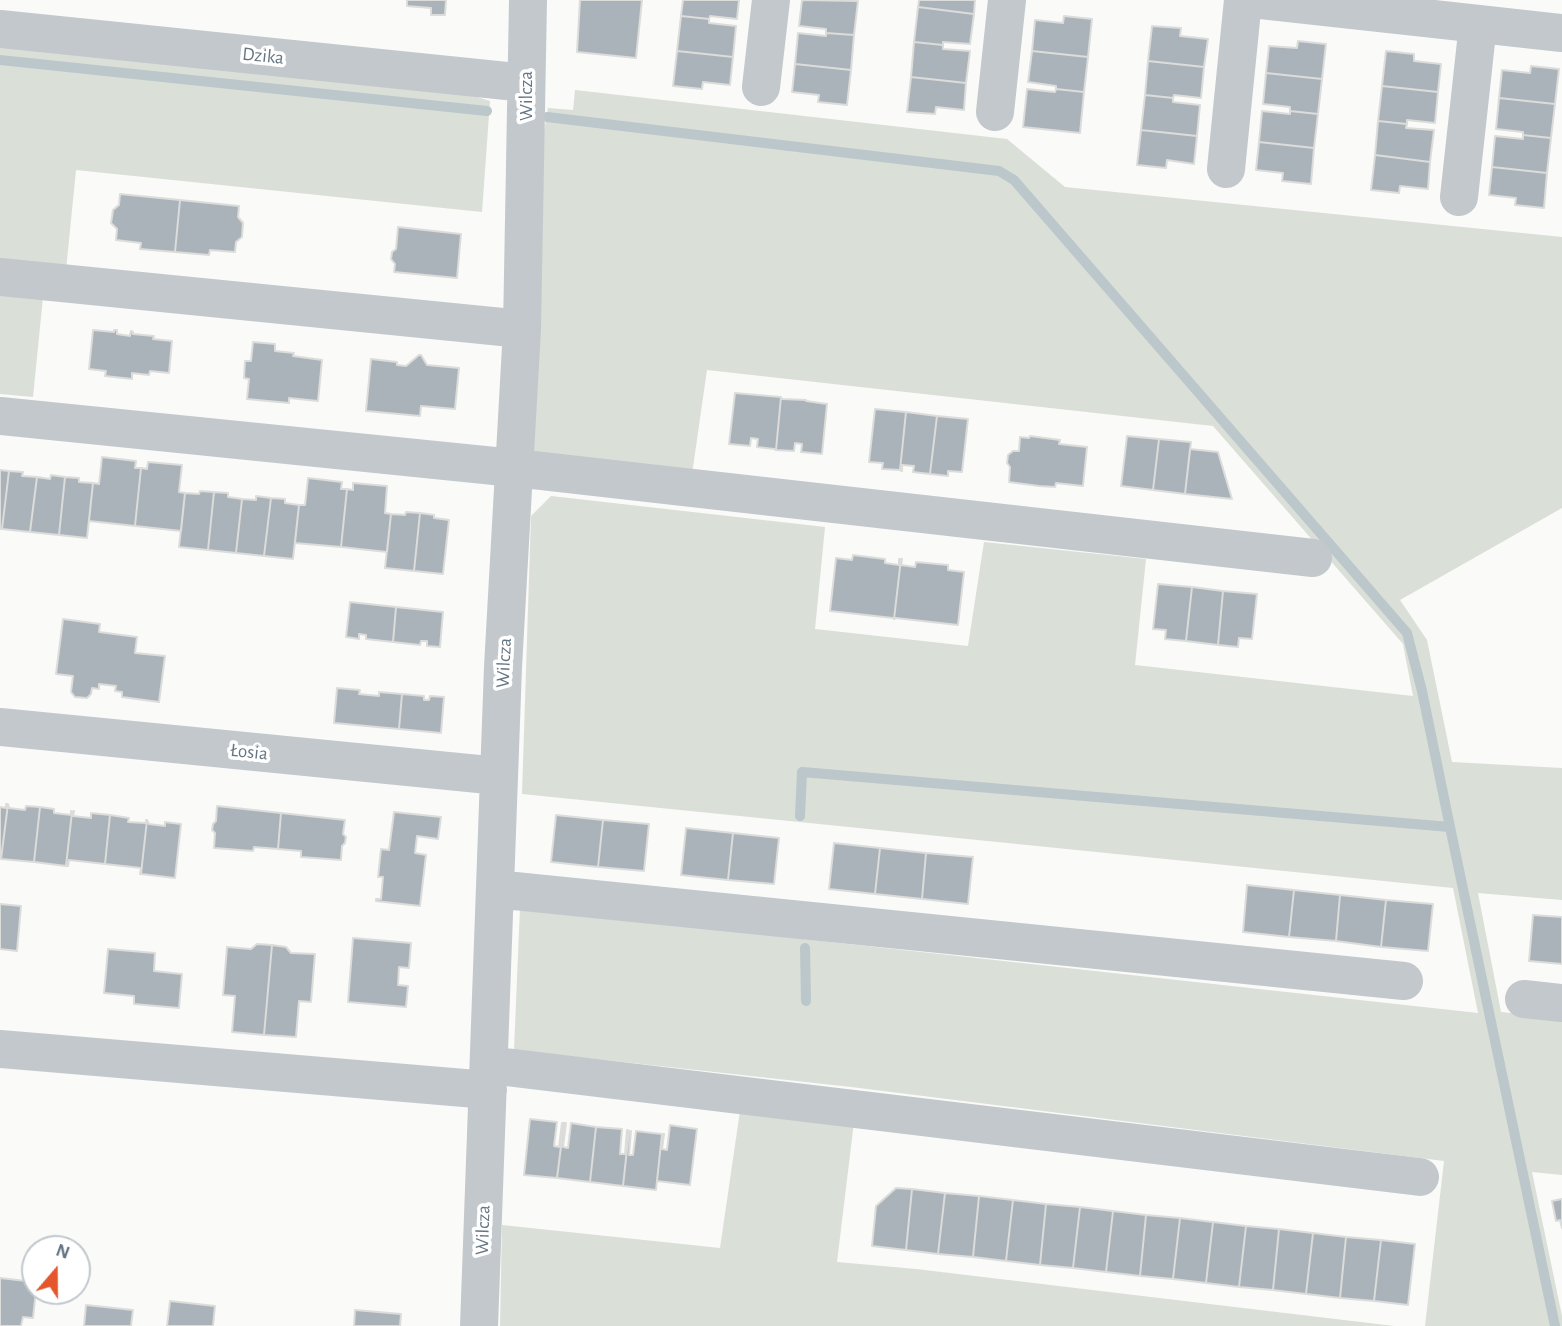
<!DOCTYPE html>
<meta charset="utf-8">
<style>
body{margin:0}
#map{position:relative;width:1562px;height:1326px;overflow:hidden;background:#fafaf8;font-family:"Alegreya Sans",sans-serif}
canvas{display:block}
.north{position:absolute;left:21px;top:1235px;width:70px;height:70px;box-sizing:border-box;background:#fff;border:2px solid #c1c8cd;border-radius:50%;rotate:20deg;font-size:19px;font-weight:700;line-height:28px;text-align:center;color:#657683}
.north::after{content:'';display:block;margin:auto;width:24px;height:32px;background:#e4572e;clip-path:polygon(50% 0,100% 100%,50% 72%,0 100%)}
</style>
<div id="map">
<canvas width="1562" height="1326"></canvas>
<div class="north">N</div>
</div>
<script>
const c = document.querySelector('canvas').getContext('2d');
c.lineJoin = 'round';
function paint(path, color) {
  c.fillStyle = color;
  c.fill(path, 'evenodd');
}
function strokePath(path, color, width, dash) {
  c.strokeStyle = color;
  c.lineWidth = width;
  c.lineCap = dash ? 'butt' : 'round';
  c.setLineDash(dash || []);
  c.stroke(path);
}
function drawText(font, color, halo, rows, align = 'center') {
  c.font = font + ' "Alegreya Sans",sans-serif';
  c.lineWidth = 7;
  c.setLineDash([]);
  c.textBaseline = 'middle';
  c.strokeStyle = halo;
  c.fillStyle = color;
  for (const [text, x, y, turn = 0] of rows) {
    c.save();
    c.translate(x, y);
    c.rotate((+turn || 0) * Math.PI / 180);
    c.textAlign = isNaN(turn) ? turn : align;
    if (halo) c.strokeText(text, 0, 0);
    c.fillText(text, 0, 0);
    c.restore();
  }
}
paint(new Path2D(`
 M0,42L452,89L490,101L482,212L76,170L66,270L0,263Z
 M575,90L1007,139L1065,187L1562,237V508L1400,600L1427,640L1452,762L1562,768V900L1478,893L1501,1012L1562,1018V1175L1532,1172L1562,1316V1326H1425L1444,1161L851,1087L514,1050L520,908L1478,1013L1453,888L522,794L531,516L551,496L825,527L815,629L968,646L984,542L1146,559L1135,665L1413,696L1403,644L1213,426L707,370L692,474L530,462L544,132L548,108L573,110Z
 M0,292L43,297L33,397L0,394Z
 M740,1111L854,1122L837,1262L916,1269L1394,1326H500L502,1225L720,1248Z`), '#dadfd7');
strokePath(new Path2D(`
 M0,60L487,111
 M547,117L999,171L1014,180L1407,633L1422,691L1450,827L802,772L800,816
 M1450,827L1555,1326
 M805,948L806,1001`), '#bbc7cb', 10);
const building = new Path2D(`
 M407,0H446L445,15H431V8L407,6Z
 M580,0H642L636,58L577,52Z
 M683,0H739L737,19L710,16L709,19L681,16Z
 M802,0L858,1L854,35L826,33V29L799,26Z
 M919,0H975L974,14L918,7Z
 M918,7L974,14L970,44L943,42V45L914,42Z
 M681,16L709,19V23L736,26L733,57L677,51Z
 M1064,16L1092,19L1088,57L1032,51L1035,20L1063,23Z
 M1152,26L1181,28L1180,36L1208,39L1204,67L1148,61Z
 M798,33L826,36V33L854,35L851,70L795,64Z
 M1298,41L1326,44L1322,79L1266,73L1269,46L1297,48Z
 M914,42L943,45V49L970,51L966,83L911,77Z
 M677,51L733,57L730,85L703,82L702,89L673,86Z
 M1032,51L1088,57L1084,92L1056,89V86L1028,82Z
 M1386,51L1414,54V61L1441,64L1438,92L1382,86Z
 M1148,61L1204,67L1201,98L1174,95L1173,98L1145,95Z
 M795,64L851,70L847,105L818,102L819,95L792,92Z
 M1531,66L1559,69L1555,104L1499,98L1502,70L1530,73Z
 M1266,73L1322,79L1318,114L1290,111V107L1263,104Z
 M911,77L966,83L964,110L936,107L935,114L907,112Z
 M1382,86L1438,92L1435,123L1407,120V124L1378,121Z
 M1027,89L1055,92L1056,89L1084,92L1080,133L1023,127Z
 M1145,95L1173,98V102L1200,105L1197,136L1141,130Z
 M1499,98L1555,104L1551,138L1523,135V132L1496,129Z
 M1262,111L1290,114V111L1318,114L1314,148L1259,142Z
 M1378,121L1407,124L1406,128L1434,130L1430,162L1375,155Z
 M1141,130L1197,136L1194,164L1167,160L1166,168L1137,165Z
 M1523,135L1551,138L1547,173L1492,167L1495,136L1523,139Z
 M1259,142L1314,148L1311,184L1282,181L1283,173L1256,170Z
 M1375,155L1430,162L1428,189L1400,186L1399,193L1371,190Z
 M1492,167L1547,173L1544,208L1515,205L1516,198L1489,195Z
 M120,194L180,200L175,252L140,249L141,243L116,240L117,229L111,223L113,210L119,205Z
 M180,200L239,206L238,217L243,223L242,237L236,242L235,252L210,250L209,255L175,252Z
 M398,227L461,234L457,278L394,272L395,264L391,259L392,252L396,249Z
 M93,330L114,332V330H117V334L130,336L131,331L133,332V334L154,336L153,339L172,341L169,373L150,371L149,375L132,373V379L105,376L106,371L89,369Z
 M253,342L275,344V351L294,353L293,356L322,360L318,401L289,398V403L247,399L249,379L244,378L245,361H251Z
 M419,355H421L427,365L459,368L455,409L421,406L420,416L366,411L371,359L397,362V365L406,366Z
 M735,393L781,397L776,450L774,449L757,447L758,439L751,438L750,446L729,444Z
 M781,397L782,399L806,400V401L827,404L822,454L801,452L802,444L795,443L794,451L776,450Z
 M875,409L906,412L900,470L882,469L883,463L869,462Z
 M906,412L937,416L930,474L913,472L914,466L902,465V471L900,470Z
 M937,416L968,419L962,472L948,471V476L930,474Z
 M1030,436L1060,440L1059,444L1087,447L1083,486L1056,483L1055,487L1039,486L1009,482L1010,467L1007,463L1008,455L1013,451H1019L1020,437L1029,438Z
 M1127,436L1159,439L1153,490L1121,486Z
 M1159,439L1191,442L1185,494L1153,490Z
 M1190,449L1218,452L1232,499L1185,494Z
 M102,457L136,461L135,468H141L135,526L89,521L93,483L99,484Z
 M148,462L182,465L179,492L185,493L181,531L135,526L141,468L147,469Z
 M0,470L9,471L2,529H0Z
 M9,471L23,472L22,476L37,477L30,532L2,529Z
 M51,475L65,477L59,535L30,532L37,477L50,479Z
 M65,477L79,478V482L93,483L87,538L59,535Z
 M308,478L342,482L341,489H347L341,547L295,543L299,505H305Z
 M353,483L387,486L385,513L391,514L387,552L341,547L347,489L353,490Z
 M200,491L214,492L208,550L179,547L185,493L199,494Z
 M214,492L228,493V497L242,499L236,553L208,550Z
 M256,496L271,498L264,556L236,553L242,499L256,500Z
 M271,498L285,499V503L299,505L293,559L264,556Z
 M406,512L420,513L414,571L385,568L391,514L405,515Z
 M420,513L434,515V518L449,520L443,574L414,571Z
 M853,555L885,559V563L899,565V559H901L894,619L893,618L830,611L836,558L852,560Z
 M901,559H902L901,565L915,567L916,562L948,565V570L964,572L958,625L896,618L894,619Z
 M1158,584L1192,587L1186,641L1165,639L1166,630L1153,629Z
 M1192,587L1223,591L1218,645L1186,641Z
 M1223,591L1257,594L1252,639L1239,638L1238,647L1218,645Z
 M350,602L396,607L393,642L366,639V635L359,634V639L346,637Z
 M396,607L443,612L440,647L427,646V641H421L420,645L393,642Z
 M63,619L100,624L99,632L137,637L135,653L165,656L159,702L122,697V692L115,691L116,686L99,684V689L92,688L91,694L87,698L75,697L71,692L73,676L56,674Z
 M337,688L360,690L359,694L379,696V692L402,694L399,729L334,723Z
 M402,694L424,696V700H429L430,696L444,697L441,733L399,729Z
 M6,804H8L1,859L0,858V807L6,808Z
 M8,804L9,808L25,810L26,806L40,807L34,862L1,859Z
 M217,806L281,813L278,849L254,847L253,851L214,848L215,833L212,830L213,824L216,821Z
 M40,807L54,809V813L71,815V811L72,812L66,866L34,862Z
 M74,811L73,816L91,818V813L110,815L105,864L69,860L68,866H66L72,812Z
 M394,812L441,817L438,839L417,836L415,853L426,855L420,906L376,901V899H381L383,877H378L381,849L389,850Z
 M281,813L345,820L343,834L346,837L345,843L342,846L341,860L301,857V851L278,849Z
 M110,815L129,818L128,822L146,823V820H147L141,874H140L141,868L105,864Z
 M556,815L603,820L598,867L551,862Z
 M147,820L149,824L165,826V822L181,824L175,878L141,874Z
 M603,820L649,824L644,871L598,867Z
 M686,828L733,833L728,880L681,875Z
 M733,833L779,838L774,884L728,880Z
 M834,843L880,848L875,894L829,889Z
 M880,848L926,853L922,899L875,894Z
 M926,853L973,857L968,904L922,899Z
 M1247,885L1294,890L1289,937L1243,932Z
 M1294,890L1340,895L1336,941L1289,937Z
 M1340,895L1386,900L1381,947L1336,941Z
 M1386,900L1433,904L1428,951L1381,947Z
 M0,904L21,906L17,951L0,949Z
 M1533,915L1562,917V964L1529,961Z
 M353,938L411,943L409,968L399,967L398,985L408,986L406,1007L348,1002Z
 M257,944L272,945L264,1035L232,1032L235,996L223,995L227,947L251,949Z
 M272,945L286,947L291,953L315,954L311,1002L299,1001L296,1037L264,1035Z
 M108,949L155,953L154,971L182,974L179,1008L134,1004V996L104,993Z
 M530,1119L557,1122L554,1146L559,1147L562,1123H564L557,1178L524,1175Z
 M564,1123H566L563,1147L568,1148L571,1123L596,1127L590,1182L557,1178Z
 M670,1125L697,1129L690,1185L657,1181L662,1134H664L662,1149L667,1150Z
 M596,1127L622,1129L620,1154H625L627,1130L629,1131L623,1186L590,1182Z
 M629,1131H631L629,1155H633L636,1131L662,1134L656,1190L623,1186Z
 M896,1188L912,1189L906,1250L872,1246L876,1206Z
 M912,1189L945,1193L938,1254L906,1250Z
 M945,1193L979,1196L973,1257L938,1254Z
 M979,1196L1013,1200L1006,1261L973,1257Z
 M1562,1199V1228L1560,1220L1556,1221L1552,1201Z
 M1013,1200L1046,1204L1040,1265L1006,1261Z
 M1046,1204L1080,1207L1073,1268L1040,1265Z
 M1080,1207L1113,1211L1106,1272L1073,1268Z
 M1113,1211L1146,1215L1140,1276L1106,1272Z
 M1146,1215L1180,1218L1173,1279L1140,1276Z
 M1180,1218L1213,1222L1206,1283L1173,1279Z
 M1213,1222L1246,1226L1239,1287L1206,1283Z
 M1246,1226L1279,1229L1273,1290L1239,1287Z
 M1279,1229L1313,1233L1306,1294L1273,1290Z
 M1313,1233L1346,1237L1340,1298L1306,1294Z
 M1346,1237L1381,1240L1374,1301L1340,1298Z
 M1381,1240L1415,1244L1408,1305L1374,1301Z
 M0,1278L35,1282L36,1291L33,1318L23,1317L21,1326H0Z
 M170,1301L215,1306L213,1326H167Z
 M86,1305L133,1310L131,1326H84Z
 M355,1310L401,1314L400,1326H354Z`);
paint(building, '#aab3b9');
strokePath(building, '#dcdcda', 2);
strokePath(new Path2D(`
 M1261,0L1562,33
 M0,29L526,83
 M761,87L771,0
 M995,112L1007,0
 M1226,169L1243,0
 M1459,197L1478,24
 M0,277L522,329
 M0,416L524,469L1313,558
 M0,727L499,776
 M495,889L1404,981
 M1524,999L1562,1003
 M0,1049L488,1090
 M489,1065L1420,1177
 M479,1326L503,667L522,329L528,0`), '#c3c8cc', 38);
drawText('19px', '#657683', '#fff', [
 ["Dzika",263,56,6],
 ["Wilcza",526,96,-90],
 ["Wilcza",504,663,-87],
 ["Łosia",249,752,6],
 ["Wilcza",483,1230,-88]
]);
</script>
